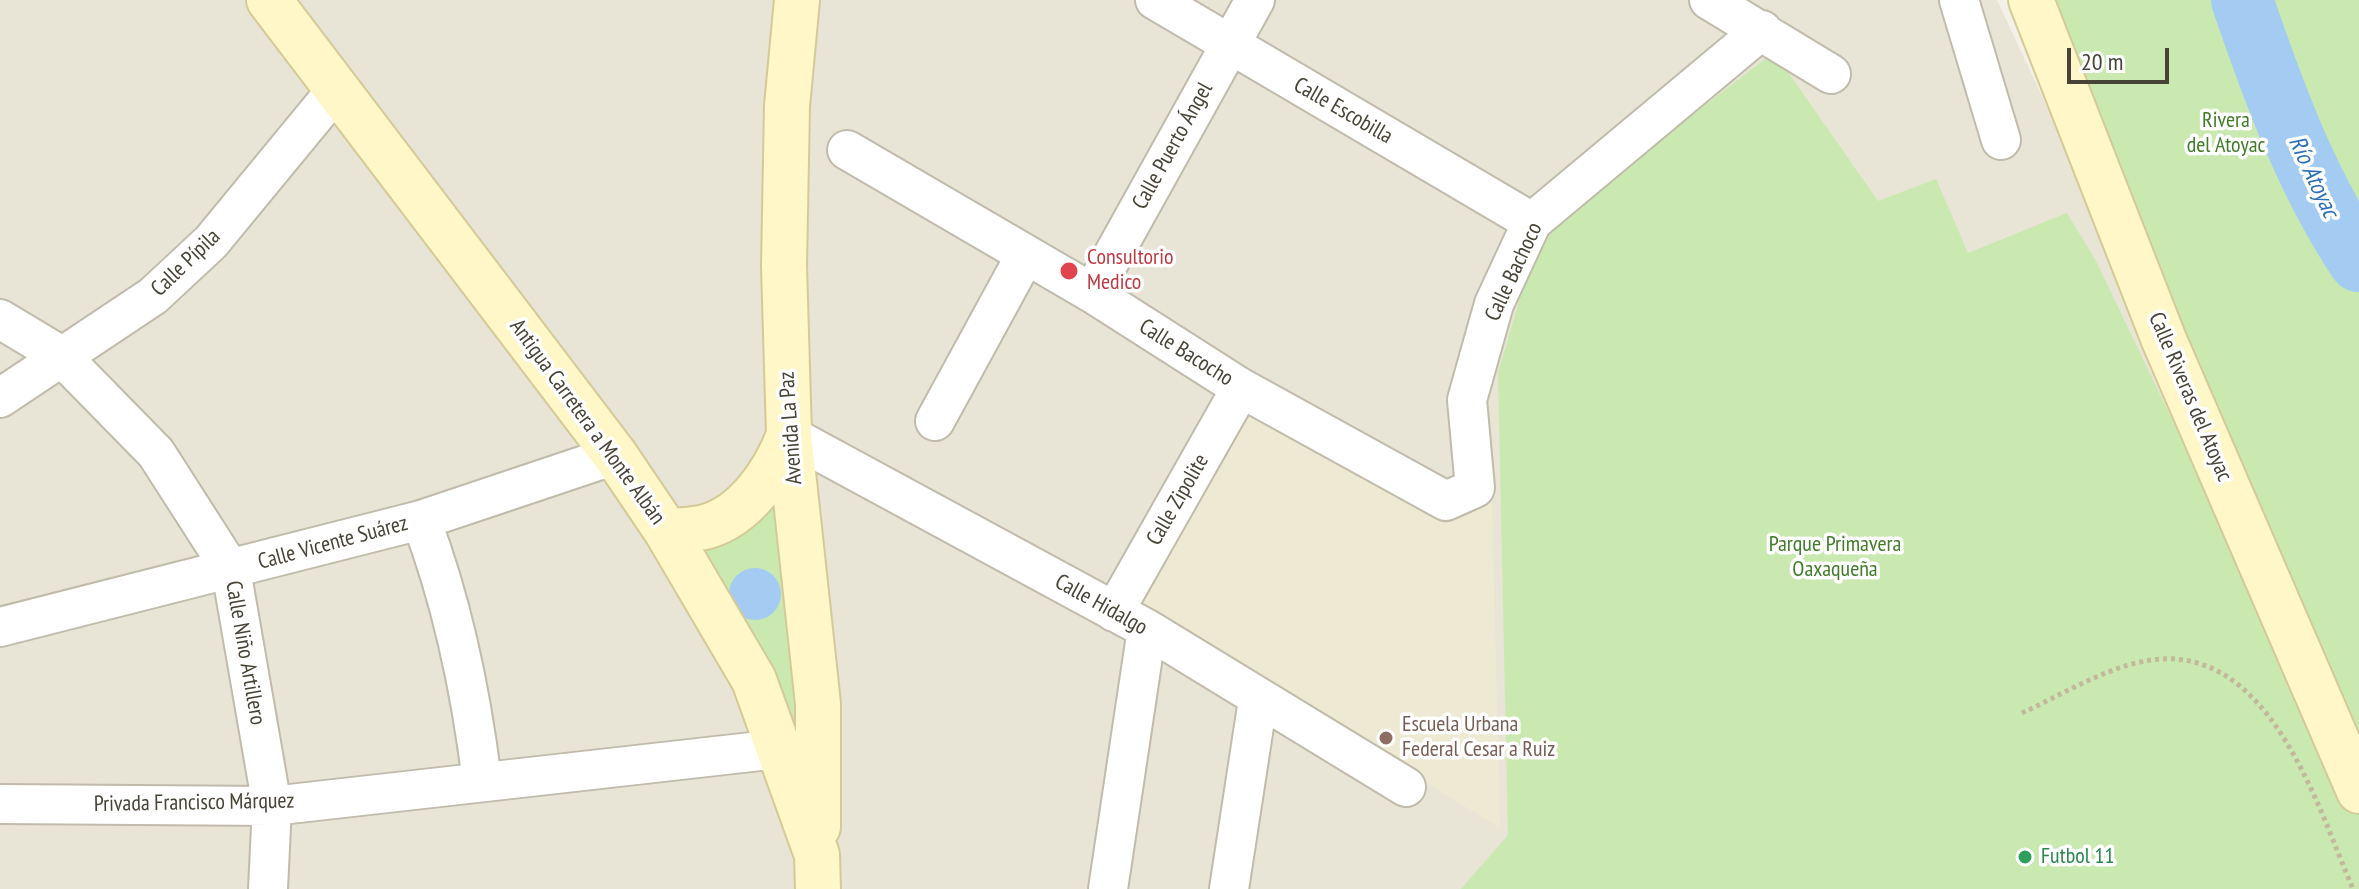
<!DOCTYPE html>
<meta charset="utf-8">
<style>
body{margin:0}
#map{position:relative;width:2359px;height:889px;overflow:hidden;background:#f4f2e8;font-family:"PT Sans Narrow",sans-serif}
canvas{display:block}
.scale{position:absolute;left:2067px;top:48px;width:102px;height:36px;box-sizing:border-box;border:4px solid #484337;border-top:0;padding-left:10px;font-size:24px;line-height:28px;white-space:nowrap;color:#484337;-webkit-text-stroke:6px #fff;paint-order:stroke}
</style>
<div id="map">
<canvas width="2359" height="889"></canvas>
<div class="scale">20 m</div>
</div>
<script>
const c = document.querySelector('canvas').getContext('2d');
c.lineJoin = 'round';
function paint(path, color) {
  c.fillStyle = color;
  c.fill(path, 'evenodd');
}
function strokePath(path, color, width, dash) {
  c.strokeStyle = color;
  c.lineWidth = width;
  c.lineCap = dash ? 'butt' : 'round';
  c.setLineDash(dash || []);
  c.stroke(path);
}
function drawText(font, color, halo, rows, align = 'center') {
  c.font = font + ' "PT Sans Narrow",sans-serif';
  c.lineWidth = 7;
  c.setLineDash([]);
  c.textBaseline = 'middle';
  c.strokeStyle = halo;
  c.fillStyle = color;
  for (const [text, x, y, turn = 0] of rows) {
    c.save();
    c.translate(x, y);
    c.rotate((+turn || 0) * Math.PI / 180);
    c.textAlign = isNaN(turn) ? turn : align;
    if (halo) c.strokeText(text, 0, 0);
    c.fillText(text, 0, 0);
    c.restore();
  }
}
paint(new Path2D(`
 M0,0H1997L2101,222L2359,889H0Z`), '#e8e4d6');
paint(new Path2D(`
 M1250,404L1433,514L1492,496L1500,828L1134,605Z`), '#eee9d2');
paint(new Path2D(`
 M2031,0H2359V889H1461L1508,835L1498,373L1539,233L1774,52L1878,201L1936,179L1968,253L2067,213L2096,261L2304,695Z
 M786,489L807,777L657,538Z`), '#cae9b0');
paint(new Path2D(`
 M729 594a26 26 0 1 1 52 0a26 26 0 1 1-52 0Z`), '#a4cbf2');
strokePath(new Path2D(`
 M2242,0C2273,91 2306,181 2359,261`), '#a4cbf2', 62);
const street = new Path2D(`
 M1155,0L1532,222
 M1709,0L1831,74
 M1959,0L2001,140
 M847,150L1092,293L1241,388L1446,501L1475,488L1467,400L1494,304L1532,222L1762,30
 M1092,293L1255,0
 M0,319L60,355L156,453L231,570L272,806L268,889
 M0,398L153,296L211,242L337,89
 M935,421L1025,256
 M789,435L1147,629L1406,787
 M421,520C453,604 471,692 482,781
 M1114,612L1241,388
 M0,627L421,520L615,455
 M0,804L272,806L778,749
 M1108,889L1147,629
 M1229,889L1258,700`);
const secondary = new Path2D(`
 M269,0L615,455L667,532L754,680L817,855L818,889
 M797,0L787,106L784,266L789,435L818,704V827
 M2031,0L2164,340L2359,791
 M667,532C679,530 693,530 705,527C746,516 775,472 789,435`);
strokePath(street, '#c0bbaa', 42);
strokePath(secondary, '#d5ca97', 48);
strokePath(new Path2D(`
 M2022,713C2061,695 2103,669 2145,661C2268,638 2316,803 2353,889`), '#c2b89b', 5, [4, 4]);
strokePath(street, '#fff', 38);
strokePath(secondary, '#fff7c8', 44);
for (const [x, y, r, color] of [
 [1069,271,10,"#e0444e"],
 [1386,738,8,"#8d6e63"],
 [2025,857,8,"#2e9e5b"]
]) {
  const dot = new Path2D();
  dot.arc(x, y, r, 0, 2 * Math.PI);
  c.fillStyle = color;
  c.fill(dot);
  strokePath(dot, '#fff', 3);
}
drawText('22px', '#484337', '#fff', [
 ["Calle Escobilla",1343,111,30],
 ["Calle Puerto Ángel",1173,146,-61],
 ["Calle Pípila",186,263,-44],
 ["Calle Bachoco",1514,272,-65],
 ["Calle Bacocho",1186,353,32],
 ["Calle Riveras del Atoyac",2190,397,67],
 ["Antigua Carretera a Monte Albán",587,422,54],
 ["Avenida La Paz",791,428,-94],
 ["Calle Zipolite",1178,500,-60],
 ["Calle Vicente Suárez",333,543,-15],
 ["Calle Hidalgo",1101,605,29],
 ["Calle Niño Artillero",245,653,80],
 ["Privada Francisco Márquez",194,803,-1]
]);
drawText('22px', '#407c28', '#fff', [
 ["Rivera",2226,121],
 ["del Atoyac",2226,146],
 ["Parque Primavera",1835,545],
 ["Oaxaqueña",1835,570]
]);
drawText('22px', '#be3a42', '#fff', [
 ["Consultorio",1087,258],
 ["Medico",1087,283]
], 'left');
drawText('22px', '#785e54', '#fff', [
 ["Escuela Urbana",1402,725],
 ["Federal Cesar a Ruiz",1402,750]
], 'left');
drawText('22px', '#27864d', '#fff', [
 ["Futbol 11",2041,857]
], 'left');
drawText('italic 24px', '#2d70b7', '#fff', [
 ["Río Atoyac",2313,177,65]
]);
</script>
